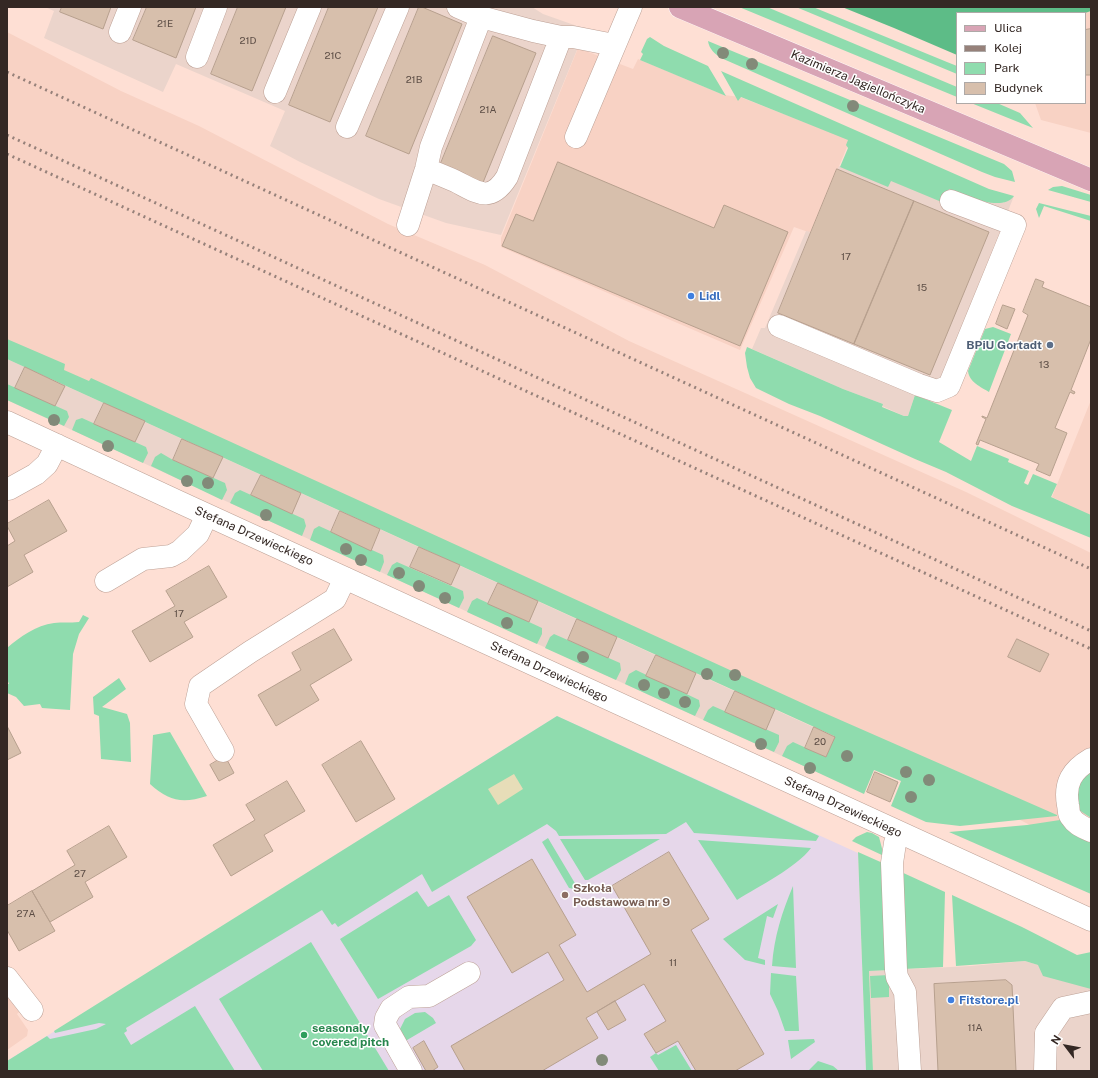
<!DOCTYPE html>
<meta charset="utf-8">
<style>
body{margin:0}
#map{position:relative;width:1098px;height:1078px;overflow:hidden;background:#fedfd4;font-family:"Public Sans",sans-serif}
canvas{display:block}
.frame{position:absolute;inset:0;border:8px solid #342824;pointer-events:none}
.legend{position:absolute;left:956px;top:12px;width:130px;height:92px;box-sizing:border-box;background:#fff;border:1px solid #aea9a7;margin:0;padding:5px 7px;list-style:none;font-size:12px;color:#342824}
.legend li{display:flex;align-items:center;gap:8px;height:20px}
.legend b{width:20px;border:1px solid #aea9a7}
.north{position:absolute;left:1046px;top:1026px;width:40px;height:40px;-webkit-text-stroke:3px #fff;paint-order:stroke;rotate:302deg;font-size:11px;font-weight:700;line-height:16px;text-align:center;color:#342824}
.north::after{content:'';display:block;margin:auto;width:14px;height:18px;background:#342824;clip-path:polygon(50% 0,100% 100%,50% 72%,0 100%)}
</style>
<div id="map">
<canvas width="1098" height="1078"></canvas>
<div class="frame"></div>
<ul class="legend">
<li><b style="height:5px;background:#d8a4b5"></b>Ulica</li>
<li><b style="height:5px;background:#96817a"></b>Kolej</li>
<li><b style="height:11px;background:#8fdcae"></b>Park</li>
<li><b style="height:11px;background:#d7bfac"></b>Budynek</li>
</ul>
<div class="north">N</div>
</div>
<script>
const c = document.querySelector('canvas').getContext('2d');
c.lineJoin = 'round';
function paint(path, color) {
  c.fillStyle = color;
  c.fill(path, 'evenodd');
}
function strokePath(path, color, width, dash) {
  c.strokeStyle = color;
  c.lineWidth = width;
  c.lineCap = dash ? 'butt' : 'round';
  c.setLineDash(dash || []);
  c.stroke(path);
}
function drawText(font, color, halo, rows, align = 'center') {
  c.font = font + ' "Public Sans",sans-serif';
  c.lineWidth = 3;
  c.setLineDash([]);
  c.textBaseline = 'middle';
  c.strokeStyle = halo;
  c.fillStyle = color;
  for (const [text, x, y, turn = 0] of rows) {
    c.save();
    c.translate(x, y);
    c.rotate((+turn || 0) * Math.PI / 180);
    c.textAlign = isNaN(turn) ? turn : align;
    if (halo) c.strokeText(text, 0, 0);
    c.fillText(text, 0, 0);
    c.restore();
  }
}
paint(new Path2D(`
 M1091,11V133L1041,120L1035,103H1085V13Z
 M7,32L121,91L199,126L388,224L485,265L629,341L966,492L1091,553V857L850,731L7,350Z
 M578,48L633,69L638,59L724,95L740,97L850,140L811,233L794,227L740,350L501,247V238Z
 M1091,400V516L1052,497Z
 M7,996L19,1012L17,1014L28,1030L27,1036L7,1050Z`), '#f8d2c4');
paint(new Path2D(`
 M45,7H532L543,14L577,26L586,28L501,235L446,223L379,199L300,162L270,146L285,111L176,64L163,92L44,38L54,11Z
 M839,166L887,185L890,180L949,188L1003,203L1014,196L931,402L915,395L908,416H904L882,406L883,404L843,389L752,349L761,328H765L806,231L811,232Z
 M7,359L835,737L819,773L230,503L7,400Z
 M1025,961L1091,981V1071H873L869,971L971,966Z`), '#ebd4cb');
paint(new Path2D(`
 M557,716L858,853L866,1071H7V1061Z`), '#e6d7ea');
paint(new Path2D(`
 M739,7H767L957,87V97Z
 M796,7H813L947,62L957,66V74Z
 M650,37L664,46L708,66L726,96L640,60L643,54L641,52L647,39Z
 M708,41L1004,164L1012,171L1015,182L995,177L982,172L721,58C715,54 709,49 708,41Z
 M721,71L989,189L1014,196C1002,213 965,195 949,189L944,203L891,181L888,187L840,167L848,148L846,145L848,140L741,97L738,101Z
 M971,103H997L1020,113L1033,128Z
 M1062,186L1091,195V202L1048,190L1053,187Z
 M1039,203L1091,216V221L1044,206L1039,218L1036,209Z
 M993,327L1011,334L989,392C981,387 969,382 968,371L985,329Z
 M7,339L65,364L64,370L89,381L91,378L813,708L1057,815V816L960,826L926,822L891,806L901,781L874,770L864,794L782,756L787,746L793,742L826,757L834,736L7,359Z
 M747,347L843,389L883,404L882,407L904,416H908L915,395L952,410L939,442L971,461L977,446L1009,459L1008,462L1029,471L1024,483L1028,485L1033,474L1057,484L1051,497L1091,515V538L1012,506L946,472L915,459L820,416L789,404L756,388L750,378L747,367L745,353Z
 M7,384L67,411L69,417L64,426L7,400Z
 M82,418L146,447L148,453L143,463L72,430L76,420Z
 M161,453L173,460L225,483L227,490L222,500L151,466L155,457Z
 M240,490L304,519L306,526L302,536L230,503L235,493Z
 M319,526L383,555L384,562L380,572L310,540L314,529Z
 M397,562L463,591L464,598L459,608L387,575L392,565Z
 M477,598L542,628V634L537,644L467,612L472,601Z
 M83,615L89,618L79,634L73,654L70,710L42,708L40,704L24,706L16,697L7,693V684H9L7,679V648C20,637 36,625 54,623C62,622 70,623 79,622Z
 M554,634L620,663L621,670L616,680L545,648L550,637Z
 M636,670L699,700L700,706L695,716L625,684L629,674Z
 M119,678L126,689L102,707L127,714L130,723L131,762L101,759L99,716L94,714L93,697Z
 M713,706L779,735V742L774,752L703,720L708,710Z
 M557,716L819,836L816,841L694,833L686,822L666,834L559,836L556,831L547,824L432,892L422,874L338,927L335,923L332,925L322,910L126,1028L127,1031L124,1033L131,1045L195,1006L235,1071H7V1061L47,1036L50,1039L96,1029L106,1024L99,1023L55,1033L54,1031Z
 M170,732L207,796C182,804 169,801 150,784L153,735Z
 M1091,770V818L1079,810C1076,790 1074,783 1091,770Z
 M1060,820L1074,834L1091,842V894L949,832L1027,825Z
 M867,832L872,833L879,837L884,856L852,841L856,837Z
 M548,838L576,885L574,889L569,888L542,842Z
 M560,839H660L588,880H585Z
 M698,840L811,848C796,868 759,886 737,900Z
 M858,852L885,864L891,970L869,971L873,1071H866Z
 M899,871L945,892L943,967L904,969Z
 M793,886L796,968L772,966C774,937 782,912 793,886Z
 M417,891L428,907L449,895L476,940L471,946L378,999L340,939Z
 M952,895L1022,927L1077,955L1091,952V989L1043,976L1038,965L1025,961L956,966Z
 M778,904L773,918L767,916L758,958L765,960V965L745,960L723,939Z
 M311,942L389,1071H263L219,999Z
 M771,973L796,976L799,1031H785L778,1011L770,994Z
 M889,975V997L871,998L870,976Z
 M425,1012L433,1018L436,1023L402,1043L400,1029L405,1019L415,1013Z
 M814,1039L815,1042L791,1059L788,1040Z
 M676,1045L692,1071H659L650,1057L656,1053L658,1055Z
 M818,1061L833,1066L839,1071H808Z`), '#8fdcae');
paint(new Path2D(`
 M842,7H1091V11L1085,13H957V55L894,28Z`), '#5dbc87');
paint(new Path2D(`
 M514,774L523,789L498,805L488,789Z`), '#e7ddb8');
const building = new Path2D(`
 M62,7H111L103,29L60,12Z
 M147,7H196L176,58L133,40Z
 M238,7H286L252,91L211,74Z
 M329,7H378L330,122L289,105Z
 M419,7H422L462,24L409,154L366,136Z
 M1091,29V75H1085V30Z
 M493,36L536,53L482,185L439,168Z
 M558,162L714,228L724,205L788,232L740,346L502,246L516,214L533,221Z
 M837,169L914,201L854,344L778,313Z
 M914,201L989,232L930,375L854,344Z
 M1036,279L1044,282L1042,287L1091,307V339L1071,390L1075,392L1074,394L1070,392L1055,428L1067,433L1050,476L1036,470L1039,464L980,440L978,445L976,444L986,419L982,417V416L987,418L1028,315L1023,312Z
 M1003,305L1015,309L1007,329L996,324Z
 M25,367L65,386L55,406L15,388Z
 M104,403L145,421L135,442L94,424Z
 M182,439L223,457L213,478L173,460Z
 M261,475L301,493L292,514L251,495Z
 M49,500L67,531L24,555L33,572L7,587V546L15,541L7,526V524Z
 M340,511L380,529L371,551L331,532Z
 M419,547L460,565L451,585L410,567Z
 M209,566L227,597L184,622L193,637L150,662L132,631L175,606L166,591Z
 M498,583L538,601L529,622L488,604Z
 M577,619L617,637L608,658L568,640Z
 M334,629L352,660L310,685L319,700L276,726L258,695L301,670L292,653Z
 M1017,639L1049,654L1040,672L1008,657Z
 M656,655L696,673L687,694L646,676Z
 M735,691L775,709L766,730L725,712Z
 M7,726L21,753L7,760Z
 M814,727L835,737L826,757L805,748Z
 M361,741L395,799L356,822L322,765Z
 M225,756L234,773L219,781L210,765Z
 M875,772L898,782L890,802L867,792Z
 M287,781L305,811L264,835L273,851L231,876L213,845L255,820L246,805Z
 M109,826L127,857L85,882L93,897L50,922L32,891L75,865L67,851Z
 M669,852L709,919L691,930L764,1054L735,1071H696L678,1041L656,1053L644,1034L666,1021L644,984L586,1018L598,1038L542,1071H465L451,1046L564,980L548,952L512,973L467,897L532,859L576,935L559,945L587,992L651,954L612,886Z
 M32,891L55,931L19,951L7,930V906Z
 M1006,980L1012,985L1016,1071H938L934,984Z
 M615,1001L626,1020L608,1030L597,1012Z
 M424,1041L438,1067L432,1071H426L413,1048Z`);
paint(building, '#d7bfac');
strokePath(building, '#b7a08e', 1);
const minor = new Path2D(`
 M458,7L481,17L533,31L561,37H573L614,45
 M120,32L130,7
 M197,57L216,7
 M275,92L310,7
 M347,127L398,7
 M576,137L631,7
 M426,169C436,173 446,177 455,181C477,192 490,204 507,177L561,37
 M408,225L426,169L431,147L481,17
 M779,326L919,385L937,391L949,386L1015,225L951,201
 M7,422L179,502L1091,920
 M7,489H9L36,474L47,464L57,445
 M106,581L143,559L171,556L180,551L198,534L207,515
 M223,751L196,704L200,686L250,652L335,599L345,578
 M1091,759C1072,770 1064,783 1068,805C1069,809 1068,814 1071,817C1076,825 1083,827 1091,831
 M899,832L895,843L892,863L896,970L897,977L905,992L910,1071
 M7,978L32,1010
 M411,1071L385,1025L386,1018L391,1009L409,997L429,996L469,973
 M1045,1071L1046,1033L1063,1008L1091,1002`);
const major = new Path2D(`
 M680,7L1091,180`);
strokePath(minor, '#bda196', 23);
strokePath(major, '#fff', 23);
strokePath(minor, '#fff', 22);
strokePath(major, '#d8a4b5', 22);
strokePath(new Path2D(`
 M7,72L1091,569
 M7,135L1091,631
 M7,154L1091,649`), '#96817a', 3, [2, 4]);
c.fillStyle = '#828a79';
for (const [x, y] of [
 [723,53],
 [752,64],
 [853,106],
 [54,420],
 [108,446],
 [187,481],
 [208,483],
 [266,515],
 [346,549],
 [361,560],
 [399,573],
 [419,586],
 [445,598],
 [507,623],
 [583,657],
 [707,674],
 [735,675],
 [644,685],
 [664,693],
 [685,702],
 [761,744],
 [847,756],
 [810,768],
 [906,772],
 [929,780],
 [911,797],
 [602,1060]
]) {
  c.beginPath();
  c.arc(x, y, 6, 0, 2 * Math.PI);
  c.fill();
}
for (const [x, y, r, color] of [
 [691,296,4,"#3f7fe0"],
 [1050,345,4,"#5c6f8a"],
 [565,895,4,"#8d6e63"],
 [951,1000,4,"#3f7fe0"],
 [304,1035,4,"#2e9e5b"]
]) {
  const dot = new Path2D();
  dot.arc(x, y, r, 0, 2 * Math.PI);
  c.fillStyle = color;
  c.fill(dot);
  strokePath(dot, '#fff', 1.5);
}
drawText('10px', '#5d4e46', null, [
 ["21E",165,24],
 ["21D",248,41],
 ["21C",333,56],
 ["21B",414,80],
 ["21A",488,110],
 ["17",846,257],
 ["15",922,288],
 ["13",1044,365],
 ["17",179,614],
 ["20",820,742],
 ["27",80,874],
 ["27A",26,914],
 ["11",673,963],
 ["11A",975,1028]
]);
drawText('12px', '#342824', '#fff', [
 ["Kazimierza Jagiellończyka",858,82,23],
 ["Stefana Drzewieckiego",254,536,24],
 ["Stefana Drzewieckiego",549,672,25],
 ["Stefana Drzewieckiego",843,807,25]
]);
drawText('bold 12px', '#366cbe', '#fff', [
 ["Lidl",699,296],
 ["Fitstore.pl",959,1000]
], 'left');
drawText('bold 12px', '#4e5e75', '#fff', [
 ["BPiU Gortadt",1042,345]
], 'right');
drawText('bold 12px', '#785e54', '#fff', [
 ["Szkoła",573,888],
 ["Podstawowa nr 9",573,902]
], 'left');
drawText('bold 12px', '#27864d', '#fff', [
 ["seasonaly",312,1028],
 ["covered pitch",312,1042]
], 'left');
</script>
